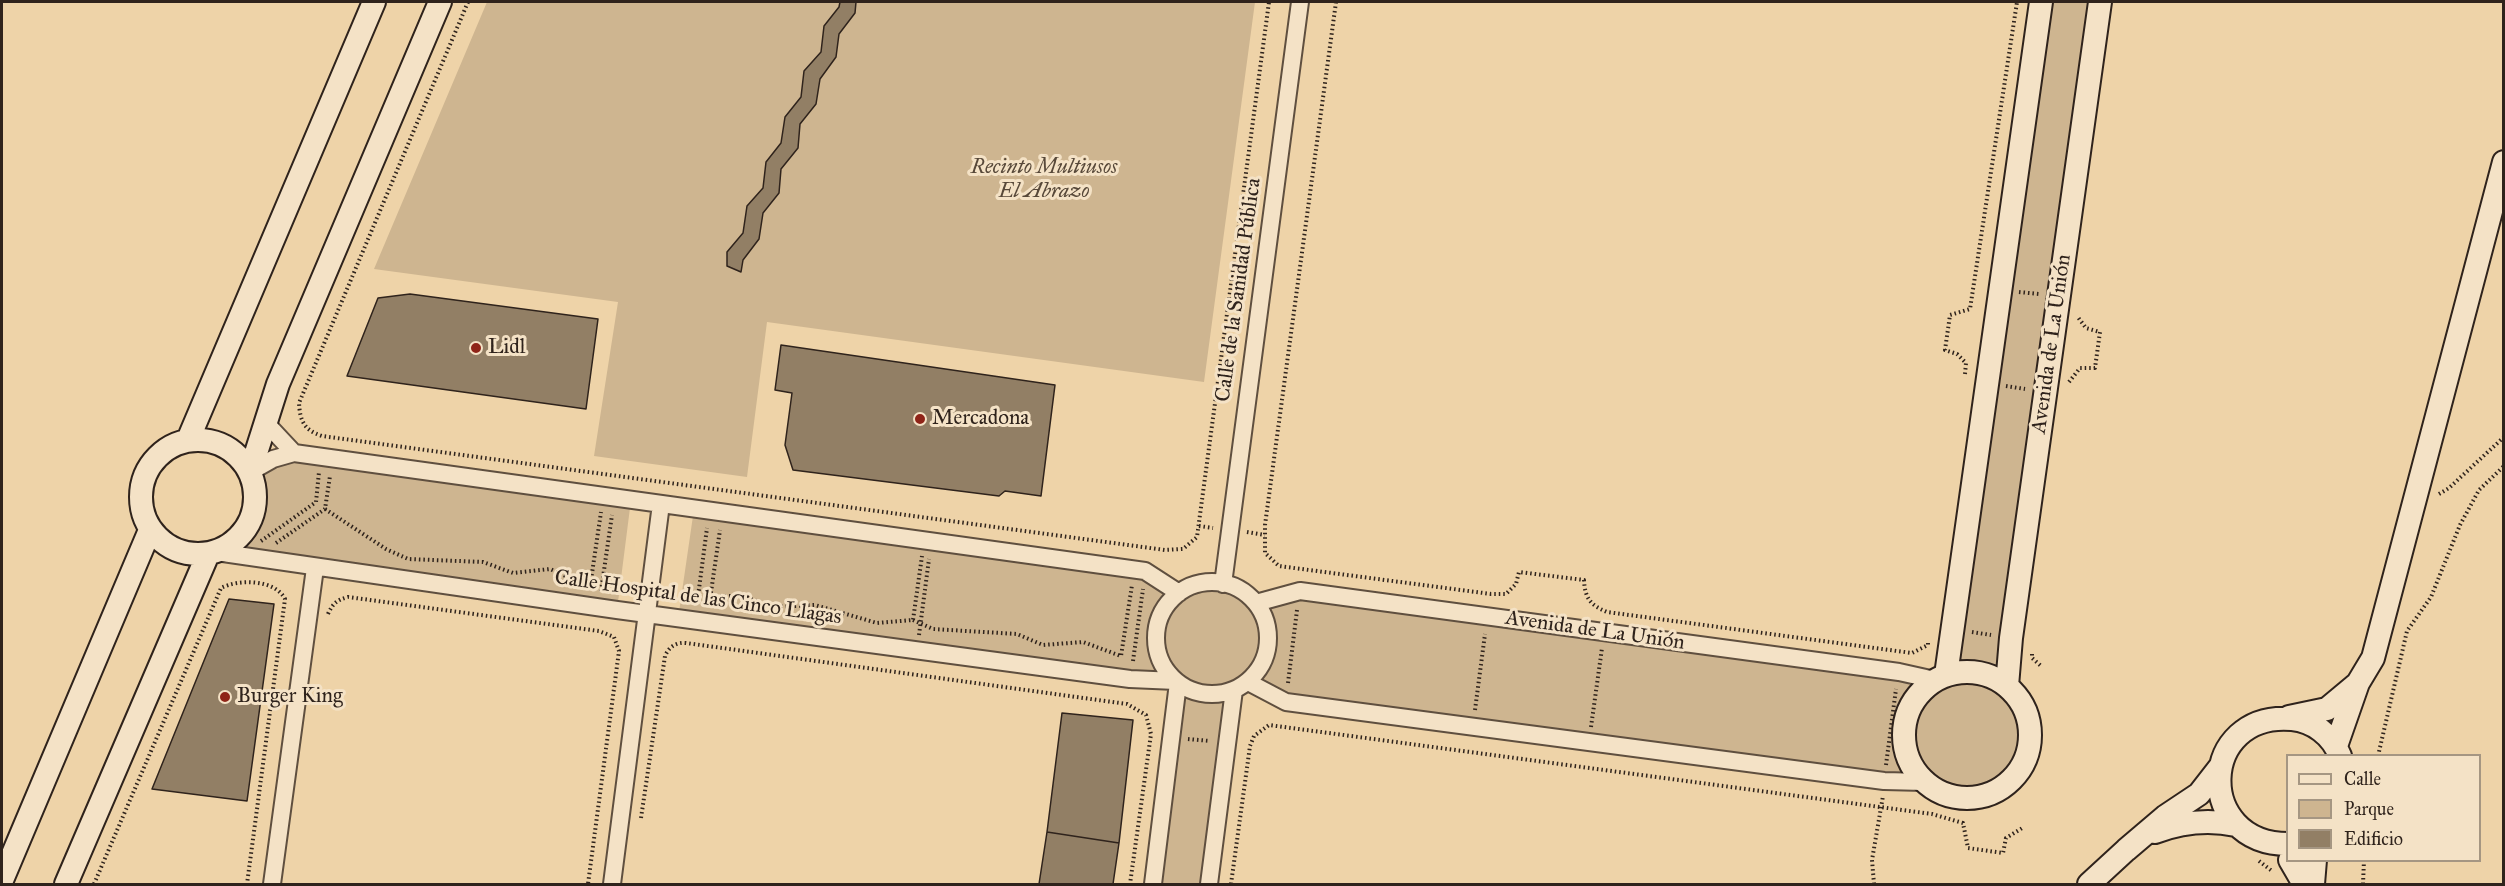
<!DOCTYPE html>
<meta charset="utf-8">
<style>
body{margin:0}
#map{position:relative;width:2505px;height:886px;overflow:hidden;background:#eed3a8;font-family:"IM FELL Great Primer",serif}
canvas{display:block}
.frame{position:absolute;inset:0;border:3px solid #2f231c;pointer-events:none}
.legend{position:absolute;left:2286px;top:754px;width:195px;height:108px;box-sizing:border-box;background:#f4e2c6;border:2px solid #a59682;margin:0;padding:8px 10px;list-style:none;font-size:18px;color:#2f231c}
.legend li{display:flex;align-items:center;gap:12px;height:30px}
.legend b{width:30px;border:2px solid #a59682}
</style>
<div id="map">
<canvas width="2505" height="886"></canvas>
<div class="frame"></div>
<ul class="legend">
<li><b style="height:8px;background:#f4e2c6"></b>Calle</li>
<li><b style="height:16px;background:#ceb590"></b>Parque</li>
<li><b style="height:16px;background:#927f65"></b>Edificio</li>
</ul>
</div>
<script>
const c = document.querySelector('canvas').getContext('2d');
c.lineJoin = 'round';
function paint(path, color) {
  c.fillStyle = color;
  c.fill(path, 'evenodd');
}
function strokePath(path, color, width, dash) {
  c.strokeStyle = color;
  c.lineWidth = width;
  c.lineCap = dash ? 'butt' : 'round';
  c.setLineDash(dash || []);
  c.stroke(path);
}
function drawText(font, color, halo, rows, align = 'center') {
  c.font = font + ' "IM FELL Great Primer",serif';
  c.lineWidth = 6;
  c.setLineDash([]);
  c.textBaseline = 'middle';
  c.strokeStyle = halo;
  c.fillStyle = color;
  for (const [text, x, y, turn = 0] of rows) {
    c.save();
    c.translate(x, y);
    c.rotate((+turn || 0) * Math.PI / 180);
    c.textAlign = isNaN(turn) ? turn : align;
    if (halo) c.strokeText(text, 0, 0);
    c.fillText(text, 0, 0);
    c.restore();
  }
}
paint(new Path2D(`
 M487,2H1255L1204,382L767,322L747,477L594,456L618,302L374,269Z
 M2041,2H2100L2012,690C2047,733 2026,799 1967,799C1951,799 1938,791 1924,782L1286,702L1248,682L1234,690L1209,884H1153L1175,681L678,619L694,509L1145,571L1179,593C1208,578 1232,580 1256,603L1300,591L1935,680Z
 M294,453L631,500L617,610L216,552C251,535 261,509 250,472Z`), '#ceb590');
const building = new Path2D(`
 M840,2H856L855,13L839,34L836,57L820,79L816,104L800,124L798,148L781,169L779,193L763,213L759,239L743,260L741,272L727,266V252L743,233L747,206L763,188L766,162L781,143L785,117L801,97L804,71L821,52L824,26L839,7Z
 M410,294L598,319L586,409L347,376L378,298Z
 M781,345L1055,385L1041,496L1005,491L999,496L793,470L785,445L792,393L775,390Z
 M229,599L274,604L247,801L152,789Z
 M1062,713L1133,720L1119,843L1047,832Z
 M1047,832L1119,843L1113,884H1039Z`);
paint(building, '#927f65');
strokePath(building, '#2f231c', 1.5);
const minor = new Path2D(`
 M265,422L294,453L1145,571L1179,593
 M250,472L273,459L294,453
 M216,552L617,610L1130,679L1176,681
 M1156 638a56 56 0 1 1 112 0a56 56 0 1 1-112 0Z
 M1223,584L1300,2
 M1256,603L1300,591L1899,672L1935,680
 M1248,682L1286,702L1884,781L1924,782
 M272,884L315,568
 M612,884L661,504
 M1153,884L1178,683
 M1209,884L1234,690`);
const secondary = new Path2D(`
 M141 497a57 57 0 1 1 114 0a57 57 0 1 1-114 0Z
 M188,440L374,2
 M250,472L278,384L440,2
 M1904 735a63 63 0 1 1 126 0a63 63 0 1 1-126 0Z
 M1946,675L2041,2
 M2007,686L2011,638L2100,2
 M2289,717L2327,709L2357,684
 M2336,746L2358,683L2373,658L2504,162
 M2155,832C2182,822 2207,819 2236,825
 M2288,844C2194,844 2198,711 2292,719C2313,721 2332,735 2340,756
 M2290,860L2304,884
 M2,880L150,530
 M66,884L208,554
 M2089,884L2126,850L2166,816L2199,794L2220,767
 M2313,884L2315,860`);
strokePath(minor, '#5f4f3f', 20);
strokePath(secondary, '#2f231c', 26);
strokePath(new Path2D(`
 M468,2L299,403C300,421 304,430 322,436L1165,550L1183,549L1197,537L1269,2
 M1336,2L1265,525V553L1279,566L1491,594H1506L1516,584L1519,572L1584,580C1585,598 1590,605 1607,612L1912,653L1928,645V643
 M2019,292L2039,294
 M1965,374L1966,363L1957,354L1945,350L1950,315L1970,309L2017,2
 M2069,382L2080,368H2095L2100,332L2086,328L2077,316
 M2006,386L2025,389
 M2439,494L2449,488L2504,437
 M325,509L386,549L408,559L483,562L513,573L550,569L590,587L601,512
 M1199,526L1213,528
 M1247,532L1265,535
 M261,541L316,502L319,472
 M276,543L325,509L330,476
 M601,591L612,515
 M711,596H742L773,607L815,605L877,623L913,620L922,556
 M697,604L707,528
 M709,606L720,530
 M328,614C333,603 337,600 348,597L599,631L614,637L619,651L588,884
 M913,620L933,629L1017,634L1043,645L1083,642L1121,656L1132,585
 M1972,632L1991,635
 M919,635L929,559
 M2032,654V658L2042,667
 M1133,661L1143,589
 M1288,683L1297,610
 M1475,710L1485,634
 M1591,727L1602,648
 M1188,739L1210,741
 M2378,756L2407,631L2431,597L2460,525L2479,490L2504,466
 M1886,765L1896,689
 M641,818L665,656C669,647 676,642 686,643L1127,704L1146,715L1151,734L1130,884
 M2259,861L2272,871
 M94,884L221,588C238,579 275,579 285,599L247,884
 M1231,884L1250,746L1254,736L1269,725L1932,814L1963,823L1968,848L2003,853L2006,838L2024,827
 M1874,884L1872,860L1883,796
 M2363,884L2364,860`), '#2f231c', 4, [1.5, 3]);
strokePath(minor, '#f4e2c6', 16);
strokePath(secondary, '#f4e2c6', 22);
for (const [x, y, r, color] of [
 [476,348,6,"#8f2418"],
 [920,419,6,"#8f2418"],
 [225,697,6,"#8f2418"]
]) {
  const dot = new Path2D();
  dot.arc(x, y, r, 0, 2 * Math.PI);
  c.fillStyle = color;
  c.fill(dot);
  strokePath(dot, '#f4e2c6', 2);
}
drawText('italic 21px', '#574839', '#f4e2c6', [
 ["Recinto Multiusos",1044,168],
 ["El Abrazo",1044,192]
]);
drawText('21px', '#2f231c', '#f4e2c6', [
 ["Calle de la Sanidad Pública",1239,290,-82],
 ["Avenida de La Unión",2052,344,-82],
 ["Calle Hospital de las Cinco Llagas",698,598,8],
 ["Avenida de La Unión",1595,631,8]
]);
drawText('21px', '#2f231c', '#f4e2c6', [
 ["Lidl",488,348],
 ["Mercadona",932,419],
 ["Burger King",237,697]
], 'left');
</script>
